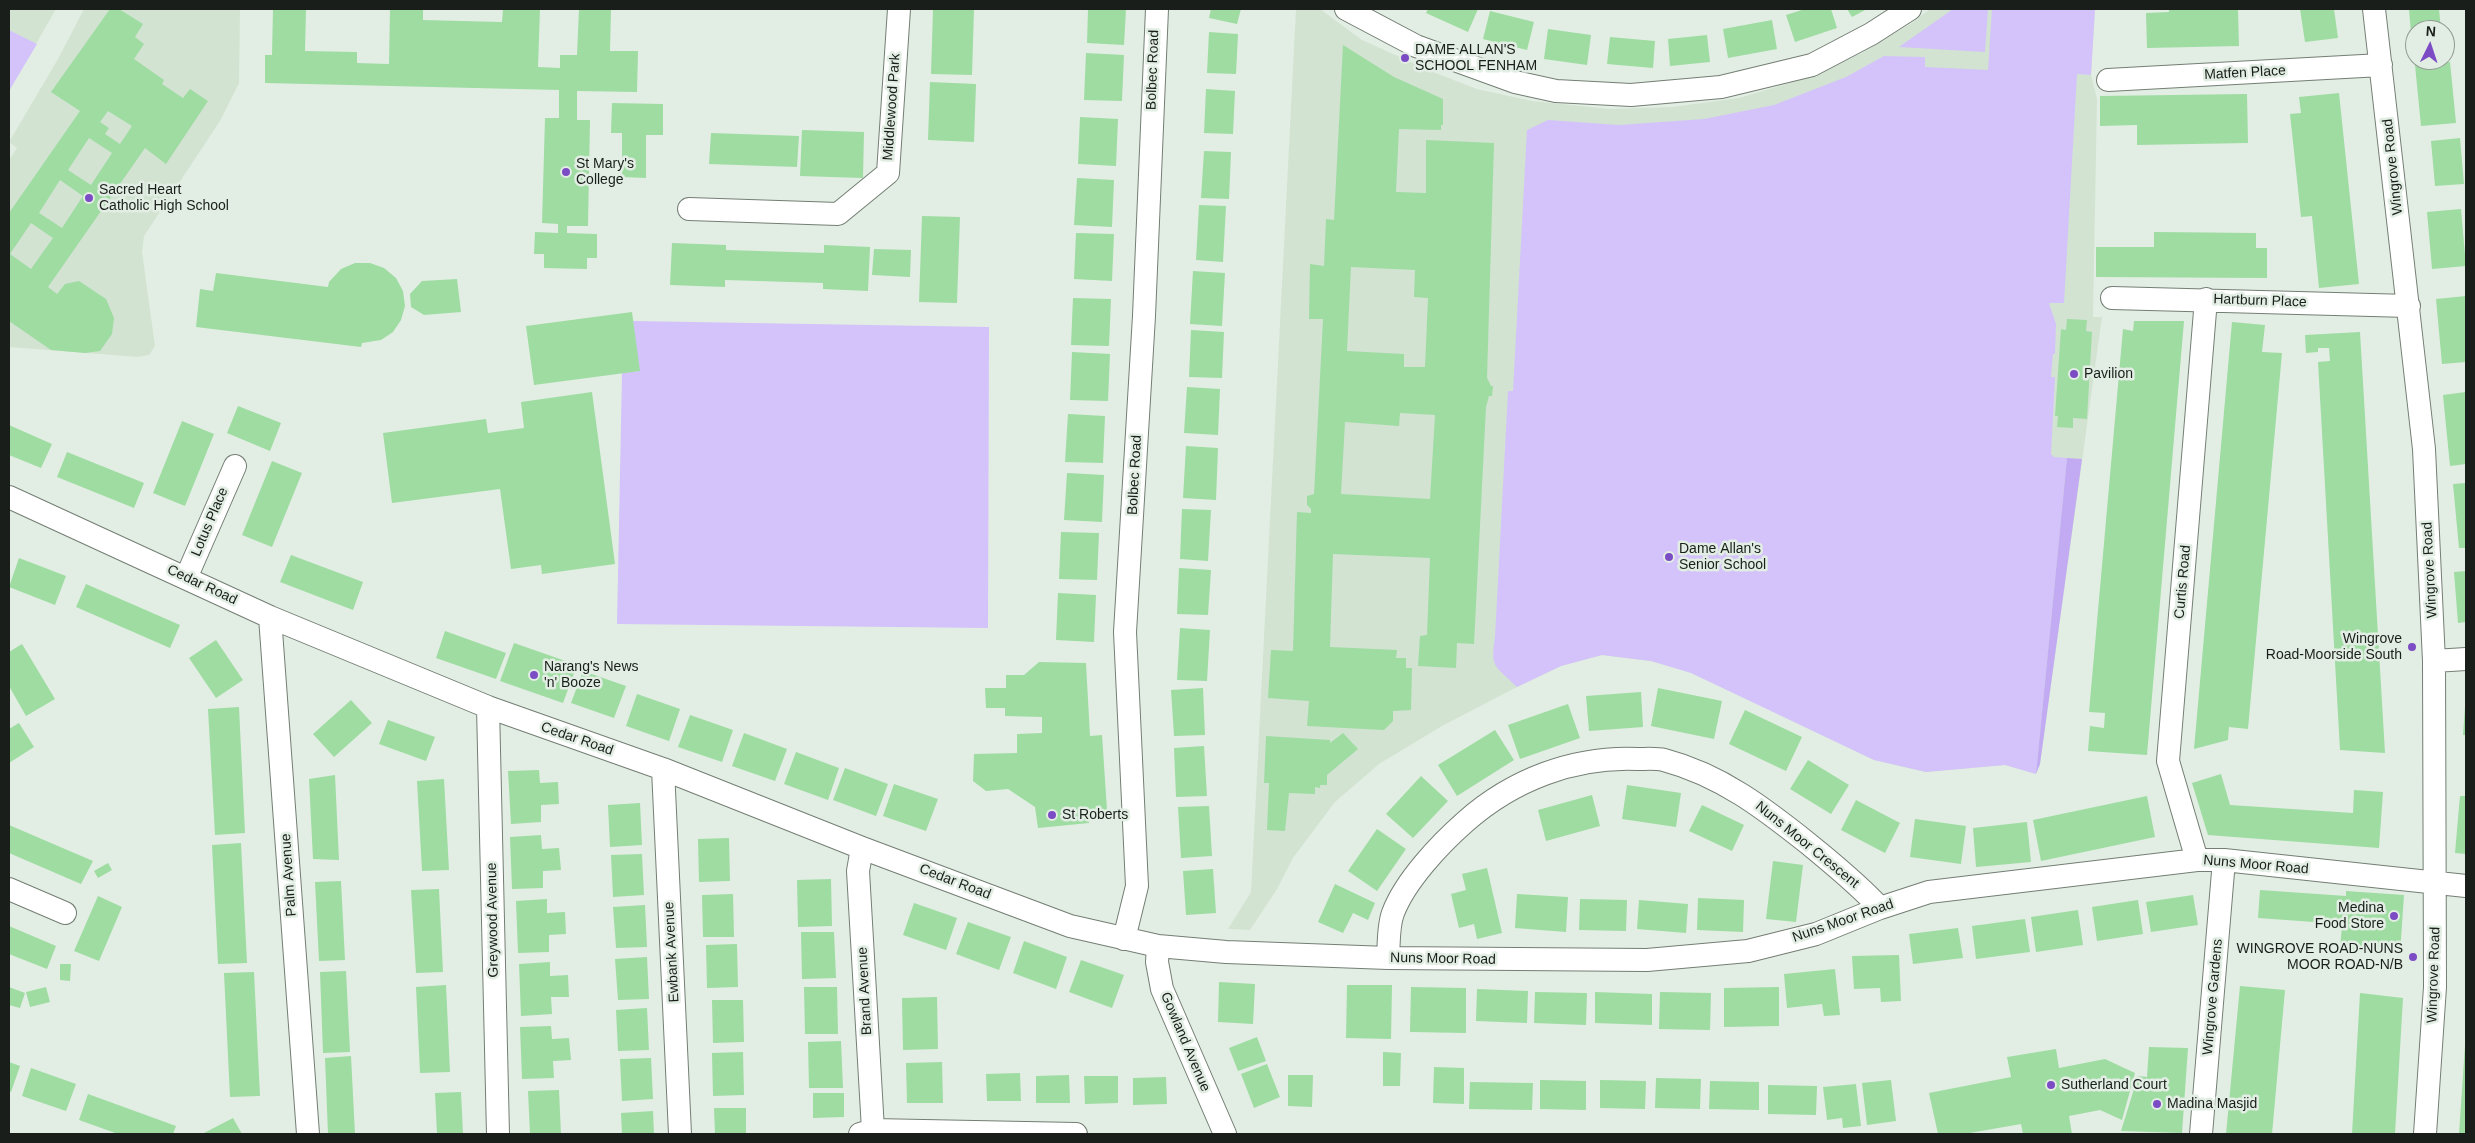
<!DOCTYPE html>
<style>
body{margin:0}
#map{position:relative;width:2475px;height:1143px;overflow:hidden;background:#e2eee3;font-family:Arial,sans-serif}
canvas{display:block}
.frame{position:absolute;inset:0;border:10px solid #1a1e1a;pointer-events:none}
.north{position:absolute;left:2405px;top:20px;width:50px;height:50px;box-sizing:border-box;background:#e2eee3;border:1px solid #929b93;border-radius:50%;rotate:4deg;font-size:14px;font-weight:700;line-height:20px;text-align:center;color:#1a1e1a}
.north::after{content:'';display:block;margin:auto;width:18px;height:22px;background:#7c4cc4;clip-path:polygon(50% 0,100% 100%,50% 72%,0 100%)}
</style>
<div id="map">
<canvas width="2475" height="1143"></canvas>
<div class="frame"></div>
<div class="north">N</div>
</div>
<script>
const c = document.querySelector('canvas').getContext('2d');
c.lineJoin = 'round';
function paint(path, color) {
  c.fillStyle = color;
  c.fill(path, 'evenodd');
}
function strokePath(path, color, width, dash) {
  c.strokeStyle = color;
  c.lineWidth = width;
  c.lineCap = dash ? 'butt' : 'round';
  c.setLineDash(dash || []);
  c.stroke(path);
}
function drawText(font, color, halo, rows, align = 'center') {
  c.font = font + ' Arial,sans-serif';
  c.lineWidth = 5;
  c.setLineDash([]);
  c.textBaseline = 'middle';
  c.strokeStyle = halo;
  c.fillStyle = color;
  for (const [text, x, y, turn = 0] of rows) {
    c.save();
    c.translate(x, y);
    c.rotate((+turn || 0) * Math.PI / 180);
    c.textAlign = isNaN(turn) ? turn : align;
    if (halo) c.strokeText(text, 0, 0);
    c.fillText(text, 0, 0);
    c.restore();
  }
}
paint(new Path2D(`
 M9,9H56L9,91Z
 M84,9H240L239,83L220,121L144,236L142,252L155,346L149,355L138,357L9,347V160L17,148L9,142L58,59Z
 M1296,9H1320L1362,40L1433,72L1477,89L1532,101L1610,109L1672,107L1739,98L1797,81L1862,53L1912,23L1930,9H2095L2091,75L2097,99L2093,317H2102L2040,764L2036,774L2005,765L1926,772L1874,760L1691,672L1650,661L1602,655L1561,666L1517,687L1442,726L1379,764L1335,802L1293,858L1277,889L1250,930L1228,929L1251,892Z`), '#d2e3d2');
paint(new Path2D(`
 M1953,9H1988L1985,52L1899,47Z
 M1992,9H2095L2091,75L2077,74L2064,303H2049L2056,324L2055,354H2053L2051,377H2055L2051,454L2054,457L2067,458L2036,774L2005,765L1926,772L1874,760L1691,673L1651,661L1602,655L1561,666L1517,687C1495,665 1490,669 1495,637L1508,391H1513L1527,130L1548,120L1619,125L1704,119L1774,105L1846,77L1884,56L1925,57V67L1988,70Z
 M9,30L37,44L9,91Z
 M633,321L989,327L988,628L617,624L622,373L639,371Z`), '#d3c3fa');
paint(new Path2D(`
 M2067,458L2082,459L2040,764L2036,774Z`), '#c2abf3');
paint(new Path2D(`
 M110,9H119L143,24L135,37L144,44L134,59L164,80L162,84L183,98L190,89L208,101L166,164L145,148L48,287L57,294L65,284L79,281L106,299L114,318L112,334L100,351L85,353L51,350L9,321V213L80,111L51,92ZM108,111L132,126L120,144L105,134L109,128L100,122ZM89,138L112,153L91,185L68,170ZM60,180L83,196L62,228L39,213ZM31,223L53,238L31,269L10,254Z
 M273,9H306L305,51L357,52V63L389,64L390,9H423V20L502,22L503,9H540L538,67L560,68V55H577L579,9H611L610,51H638L637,92L577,91V120H590L588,226H567V233L597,234V258H587V269L544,268V254H534L535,232L558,233V224L542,223L545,118H559V90L265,83V55H272Z
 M933,9H974L972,75L931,74Z
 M1088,9H1126L1124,45L1087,43Z
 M1211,9H1241L1237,24L1209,18Z
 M1428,9H1478L1468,32L1426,13Z
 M1805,9H1831L1837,28L1795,42L1786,15Z
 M1847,9H1867L1852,17Z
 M2169,9H2238L2239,46L2147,48L2146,13L2169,12Z
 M2300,9H2334L2338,38L2305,42Z
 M2409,9H2439L2441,30H2415V44L2412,45Z
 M1490,11L1534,22L1527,50L1483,39Z
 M1772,20L1777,49L1728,58L1723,29Z
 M1548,29L1591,35L1587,65L1544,59Z
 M1209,32L1238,34L1236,74L1207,73Z
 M1707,35L1710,62L1670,66L1668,39Z
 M1610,37L1655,41L1653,68L1607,64Z
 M1343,45L1394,77L1443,99V125H1441V130L1399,129L1396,192L1426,193V140L1494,143L1487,378L1491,386H1493L1492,396H1489L1486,407L1474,644L1457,643L1456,668L1418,666L1420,636L1427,635L1430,558L1333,554L1330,647L1397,650L1396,658H1406V668H1412L1411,710L1393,711V721L1384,730L1307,726L1309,701L1268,698L1271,650L1293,651L1297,512L1311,513V509L1307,505V496L1314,494L1323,319H1309L1310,264L1324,266L1326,219L1334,220ZM1351,267L1415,270L1414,297L1428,298L1425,367H1404V354L1347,351ZM1400,413L1435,415L1430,499L1341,494L1345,422L1399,426Z
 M1086,53L1124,55L1122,101L1084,100Z
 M2450,62L2456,123L2421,126L2415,65Z
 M930,82L976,84L974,142L928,140Z
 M1206,89L1235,91L1233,134L1204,133Z
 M2339,93L2359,284L2319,288L2312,216L2301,217L2290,114L2301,113L2299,97Z
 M2247,94L2248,143L2137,145V125L2100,126V96Z
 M612,103L663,104V135H646V178L622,177V133H611Z
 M1080,117L1118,119L1116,166L1078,164Z
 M802,130L864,132L863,178L800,176Z
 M711,133L799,136L797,167L709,164Z
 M2460,138L2464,184L2435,186L2431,141Z
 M1204,151L1231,152L1229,199L1201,198Z
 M1077,178L1114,180L1112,227L1074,225Z
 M1199,205L1226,206L1223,262L1196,260Z
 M2461,209L2466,266L2432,269L2427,212Z
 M922,216L960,217L957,303L919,302Z
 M2154,232L2256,233V248H2267V278L2096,277V247H2154Z
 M1076,233L1114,234L1112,281L1074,279Z
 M672,243L726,245V250L824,253V245L870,247L868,291L823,289V283L725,280V287L670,285Z
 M874,249L911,250L910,277L872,275Z
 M355,263H370L384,268L396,278L403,291L405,306L401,320L393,332L381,340L362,343L361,347L196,327L200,289L213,291L216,273L328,287L329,282L341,269Z
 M1193,271L1225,273L1222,326L1190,324Z
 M457,279L461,312L424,315L411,307L410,294L422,281Z
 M2466,296V362L2442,364L2436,299Z
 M1073,298L1111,299L1109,346L1071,345Z
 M632,312L640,371L534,385L526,326Z
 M2067,319L2087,320L2086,331L2092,332L2087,419L2073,418V428L2057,427L2058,416H2055L2061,329L2066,330Z
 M2134,321H2184L2147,755L2088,751L2090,726L2104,728L2105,713L2089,712L2123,329L2133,331Z
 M2232,322L2265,325L2262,352L2282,353L2248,729L2229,727L2228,740L2194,749Z
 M1191,330L1224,332L1222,378L1189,377Z
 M2360,332L2385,753L2340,750L2318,362L2330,361L2329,348H2318V352L2306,353L2305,335Z
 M1072,352L1110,354L1108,401L1070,400Z
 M1187,387L1220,389L1218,435L1184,433Z
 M592,392L615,564L542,574L541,565L511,569L500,489L392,503L383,433L486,419L488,433L524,428L521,402Z
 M2466,392V464L2450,466L2443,395Z
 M238,406L281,423L270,451L227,433Z
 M1068,414L1105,416L1103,463L1065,462Z
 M182,421L214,434L185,506L153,493Z
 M9,425L52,444L41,468L9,455Z
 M1186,446L1218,448L1216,500L1183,498Z
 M67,452L144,483L134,508L57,477Z
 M272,461L302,473L272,547L242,535Z
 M1067,473L1104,475L1102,522L1064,520Z
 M2466,483V548H2459L2453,484Z
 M1182,509L1211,510L1208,561L1180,559Z
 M1061,532L1099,533L1097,580L1059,579Z
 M291,555L363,582L353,610L280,582Z
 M19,558L66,576L55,605L9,587Z
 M1179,568L1211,570L1208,615L1177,614Z
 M2466,571V622L2458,623L2454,572Z
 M86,584L180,625L170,648L76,607Z
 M1058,593L1096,595L1094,642L1056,640Z
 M1180,628L1210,630L1207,681L1177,680Z
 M445,631L506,653L496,679L436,658Z
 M216,640L243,680L216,698L189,658Z
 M514,643L577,665L563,703L500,681Z
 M22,644L55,699L26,716L9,686V652Z
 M1039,662L1086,663L1090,736L1102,735L1107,810L1088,811L1089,823L1038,828L1035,807L1008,789L986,791L973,781L974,754L1017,753V734L1042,733V717L1005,716V708H986L985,688H1006V675H1024Z
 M583,671L626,686L614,718L571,703Z
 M1203,688L1205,735L1174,736L1171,690Z
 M1658,688L1722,701L1714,739L1651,726Z
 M1641,692L1643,727L1589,731L1586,696Z
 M637,694L680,709L669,741L626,726Z
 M351,700L372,723L334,757L313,734Z
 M1568,704L1580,738L1520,759L1508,725Z
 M2465,706H2466V735H2463Z
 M239,707L245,833L215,835L208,709Z
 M1745,710L1802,737L1786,771L1729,744Z
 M690,715L733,730L722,762L678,747Z
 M388,720L435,737L426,761L379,744Z
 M19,723L34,747L9,763V729Z
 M1495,730L1514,760L1457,796L1438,765Z
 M744,733L787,749L775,781L732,766Z
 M1343,733L1358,749L1327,775V785H1320V788L1315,787V794L1289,793L1285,831L1267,830L1269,783H1264L1266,736L1330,740V743Z
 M1204,746L1207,796L1176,797L1174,748Z
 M796,752L839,768L828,800L784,784Z
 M1808,760L1849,785L1831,814L1790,789Z
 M845,768L888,784L876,816L833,800Z
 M539,770L540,783L558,782L559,804L541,805V822L511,824L508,771Z
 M2221,774L2230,805L2353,813L2354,790L2383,792L2379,848L2208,835L2192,783Z
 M335,775L339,860L313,859L309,779Z
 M1421,776L1448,801L1413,838L1386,814Z
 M444,779L449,870L422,871L417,781Z
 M894,784L938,799L926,831L883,816Z
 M1627,785L1681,793L1676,827L1622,819Z
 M1592,795L1600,826L1546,841L1538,810Z
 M2147,796L2155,837L2041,861L2033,820Z
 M2460,796H2466V854L2455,853Z
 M1856,800L1900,823L1885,853L1841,830Z
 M640,803L642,845L610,847L608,805Z
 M1702,805L1744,825L1732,851L1689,831Z
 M1209,806L1212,856L1181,858L1178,807Z
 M1915,819L1966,826L1961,864L1910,857Z
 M2027,822L2031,862L1976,867L1973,828Z
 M9,825L93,861L81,884L9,853Z
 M1377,829L1406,849L1377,891L1348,871Z
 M541,835L542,849L559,848L561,870L543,871V888L512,889L510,837Z
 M729,838L730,881L699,882L698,839Z
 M241,843L247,963L218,964L212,845Z
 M642,854L644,895L613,897L611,855Z
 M1773,861L1803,865L1796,922L1766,919Z
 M108,863L112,870L98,878L94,871Z
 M1487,868L1502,933L1477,939L1474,924L1459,928L1451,894L1466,890L1462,874Z
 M1213,869L1216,913L1186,915L1183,871Z
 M831,879L832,926L798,927L797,880Z
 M341,881L345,960L319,961L315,882Z
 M1335,884L1375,903L1368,920L1353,913L1343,933L1318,922Z
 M439,889L443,972L416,973L411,890Z
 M2260,890L2346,896V891L2404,895L2400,954L2340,950L2342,924L2258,918Z
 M733,894L734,937H703L702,895Z
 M1517,894L1568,897L1566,932L1515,928Z
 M2193,895L2198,925L2151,932L2146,902Z
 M98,896L122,907L99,961L74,951Z
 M1698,898L1744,900L1743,932L1697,930Z
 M547,899V913L565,912L566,934L549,935V952L518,953L516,901Z
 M1580,899L1627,900L1626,931L1579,930Z
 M1639,900L1688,904L1686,933L1637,929Z
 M2138,900L2143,934L2097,941L2092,907Z
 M914,903L957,918L946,950L903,935Z
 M645,905L647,947L616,948L613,907Z
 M2078,910L2083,945L2036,952L2031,917Z
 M2025,919L2030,952L1976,959L1972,926Z
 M968,922L1011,937L999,970L956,954Z
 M9,926L56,946L47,969L9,954Z
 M1958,928L1963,958L1913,964L1909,934Z
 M801,932H834L836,978L802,979Z
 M1024,941L1067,957L1056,989L1013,973Z
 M737,944L738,987L707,988L706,945Z
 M1899,955L1901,1001L1881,1002L1880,988L1854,989L1852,956Z
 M647,957L649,999L618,1000L615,959Z
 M1081,960L1124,975L1112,1008L1069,992Z
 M550,962V976L568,975L569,997H551L552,1014L521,1016L519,964Z
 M60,964H71L70,981L60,980Z
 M1835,969L1840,1015L1824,1016L1822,1004L1787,1008L1784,974Z
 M346,971L350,1052L323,1053L320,972Z
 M254,972L260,1096L230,1097L224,973Z
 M1219,982L1255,984L1253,1024L1218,1022Z
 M446,985L450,1072L420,1073L416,987Z
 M1347,985H1392L1391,1039L1346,1038Z
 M2240,986L2285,990L2272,1134H2226Z
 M9,987L25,993L20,1008L9,1005Z
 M46,987L50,1002L30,1007L26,992Z
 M804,987H837L838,1034H805Z
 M1411,987L1466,988V1033L1410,1032Z
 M1779,987V1026L1724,1027V988Z
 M1477,989L1528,991L1527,1023L1476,1021Z
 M1535,992L1587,993L1586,1025L1534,1023Z
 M1595,992L1652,994V1025L1595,1023Z
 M1660,992L1711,993L1710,1030L1659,1029Z
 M2360,993L2403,998L2395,1134H2352Z
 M937,997L938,1049L903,1050L902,998Z
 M712,1000H743L744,1042L713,1043Z
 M647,1008L649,1050L618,1051L616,1010Z
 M551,1026L552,1039L569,1038L571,1060L553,1061L554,1078L522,1079L520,1027Z
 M1257,1037L1266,1061L1238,1071L1229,1048Z
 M841,1041L843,1088H809L808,1042Z
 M2465,1045L2466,1134H2459Z
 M2149,1047L2188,1048L2182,1133L2121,1131L2138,1076L2147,1077Z
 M2056,1049L2059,1068L2105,1059L2135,1073L2122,1120L2100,1110L2069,1116L2072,1134H2023L2021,1124L1964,1134H1938L1929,1093L2011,1077L2007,1057Z
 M743,1052L744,1095L713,1096L712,1053Z
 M1383,1052L1401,1053L1400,1086H1383Z
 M351,1056L355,1134H328L325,1058Z
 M651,1058L653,1099L622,1101L620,1059Z
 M9,1062L20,1066L11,1092L9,1091Z
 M942,1062L943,1103H907L906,1063Z
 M1267,1064L1280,1097L1254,1108L1241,1074Z
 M1434,1067L1464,1068V1104L1433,1103Z
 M31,1068L76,1084L66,1111L22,1096Z
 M1020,1073L1021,1101H987L986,1074Z
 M1069,1075L1070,1103H1036V1076Z
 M1288,1075H1313L1312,1107L1288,1106Z
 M1084,1076H1118V1103L1085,1104Z
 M1166,1077L1167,1104L1133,1105V1078Z
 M1656,1078L1701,1079L1700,1109L1655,1108Z
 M1540,1080L1586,1081V1110L1540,1109Z
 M1600,1080L1646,1081L1645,1109L1600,1108Z
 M1891,1080L1896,1121L1867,1125L1862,1083Z
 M1710,1081L1759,1082V1110L1709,1109Z
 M1470,1082L1533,1083L1532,1110L1469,1109Z
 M1856,1084L1861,1126L1843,1128L1842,1118L1827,1120L1823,1087Z
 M1768,1085L1817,1086L1816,1115L1768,1114Z
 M559,1090L561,1134H530L528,1091Z
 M461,1092L463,1134H437L435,1093Z
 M813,1093H844V1117L813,1118Z
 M88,1094L176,1126L173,1134H118L79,1120Z
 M714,1108H746V1134H715Z
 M653,1111L654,1134H622L621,1113Z
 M233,1118L242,1134H202Z`), '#9edca2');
const minor = new Path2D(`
 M1346,9L1416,46L1515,82L1556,91L1631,95L1721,87L1812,65L1871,34L1910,9
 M2374,9L2424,449L2434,661L2435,987L2425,1134
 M2108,80L2381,65
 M689,209L838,214L888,173L899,9
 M2112,298L2409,306
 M9,497L270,617L488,707L663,769L862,848L1070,926L1158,946L1226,952L1388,958L1647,960L1748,951L1816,934L1880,908L1929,892L2197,860H2224L2466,886
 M186,578L235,466
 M270,617L308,1134
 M2434,661L2466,659
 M488,707L498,1134
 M663,769L680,1134
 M862,848L858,871L873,1130L871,1134
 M2197,860L2168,761L2206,299
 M9,889L65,913
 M1124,939L1137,886L1125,632L1144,316L1157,9
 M1158,946L1157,962L1162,989L1225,1134
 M1388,958C1389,944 1388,926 1393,913C1405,881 1440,844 1465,822C1512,780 1574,756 1638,759C1646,759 1656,758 1664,760C1721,775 1765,809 1810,845C1834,865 1858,884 1880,908
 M860,1134L873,1130L1076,1134
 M2201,1134L2224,860`);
strokePath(minor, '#747e74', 24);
strokePath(minor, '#fff', 22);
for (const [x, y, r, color] of [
 [1405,58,5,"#7c4cc4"],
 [566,172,5,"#7c4cc4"],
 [89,198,5,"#7c4cc4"],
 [2074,374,5,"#7c4cc4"],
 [1669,557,5,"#7c4cc4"],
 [2412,647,5,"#7c4cc4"],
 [534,675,5,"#7c4cc4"],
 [1052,815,5,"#7c4cc4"],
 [2394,916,5,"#7c4cc4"],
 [2413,957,5,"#7c4cc4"],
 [2051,1085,5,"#7c4cc4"],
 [2157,1104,5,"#7c4cc4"]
]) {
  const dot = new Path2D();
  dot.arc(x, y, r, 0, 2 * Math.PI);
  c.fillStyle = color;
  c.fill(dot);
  strokePath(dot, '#e2eee3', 2);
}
drawText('14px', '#1a1e1a', '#e2eee3', [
 ["DAME ALLAN'S",1415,50],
 ["SCHOOL FENHAM",1415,66],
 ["St Mary's",576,164],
 ["College",576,180],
 ["Sacred Heart",99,190],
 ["Catholic High School",99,206],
 ["Pavilion",2084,374],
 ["Dame Allan's",1679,549],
 ["Senior School",1679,565],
 ["Wingrove",2402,639,"right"],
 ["Road-Moorside South",2402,655,"right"],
 ["Narang's News",544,667],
 ["'n' Booze",544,683],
 ["St Roberts",1062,815],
 ["Medina",2384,908,"right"],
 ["Food Store",2384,924,"right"],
 ["WINGROVE ROAD-NUNS",2403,949,"right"],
 ["MOOR ROAD-N/B",2403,965,"right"],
 ["Sutherland Court",2061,1085],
 ["Madina Masjid",2167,1104]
], 'left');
drawText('14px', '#1a1e1a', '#e2eee3', [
 ["Bolbec Road",1153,70,-88],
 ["Matfen Place",2245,73,-3],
 ["Middlewood Park",892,107,-86],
 ["Wingrove Road",2393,167,-96],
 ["Hartburn Place",2260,301,2],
 ["Bolbec Road",1135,475,-87],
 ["Lotus Place",210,522,-67],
 ["Wingrove Road",2430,570,-93],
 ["Curtis Road",2183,582,-85],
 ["Cedar Road",202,585,25],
 ["Cedar Road",577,739,19],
 ["Nuns Moor Crescent",1807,845,39],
 ["Nuns Moor Road",2256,865,5],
 ["Palm Avenue",289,875,-94],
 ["Cedar Road",955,882,21],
 ["Greywood Avenue",493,920,-91],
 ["Nuns Moor Road",1843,921,-19],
 ["Ewbank Avenue",672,952,-93],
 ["Nuns Moor Road",1443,959,1],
 ["Wingrove Road",2434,975,-88],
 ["Brand Avenue",865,991,-93],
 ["Wingrove Gardens",2213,997,-85],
 ["Gowland Avenue",1185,1042,67]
]);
</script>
